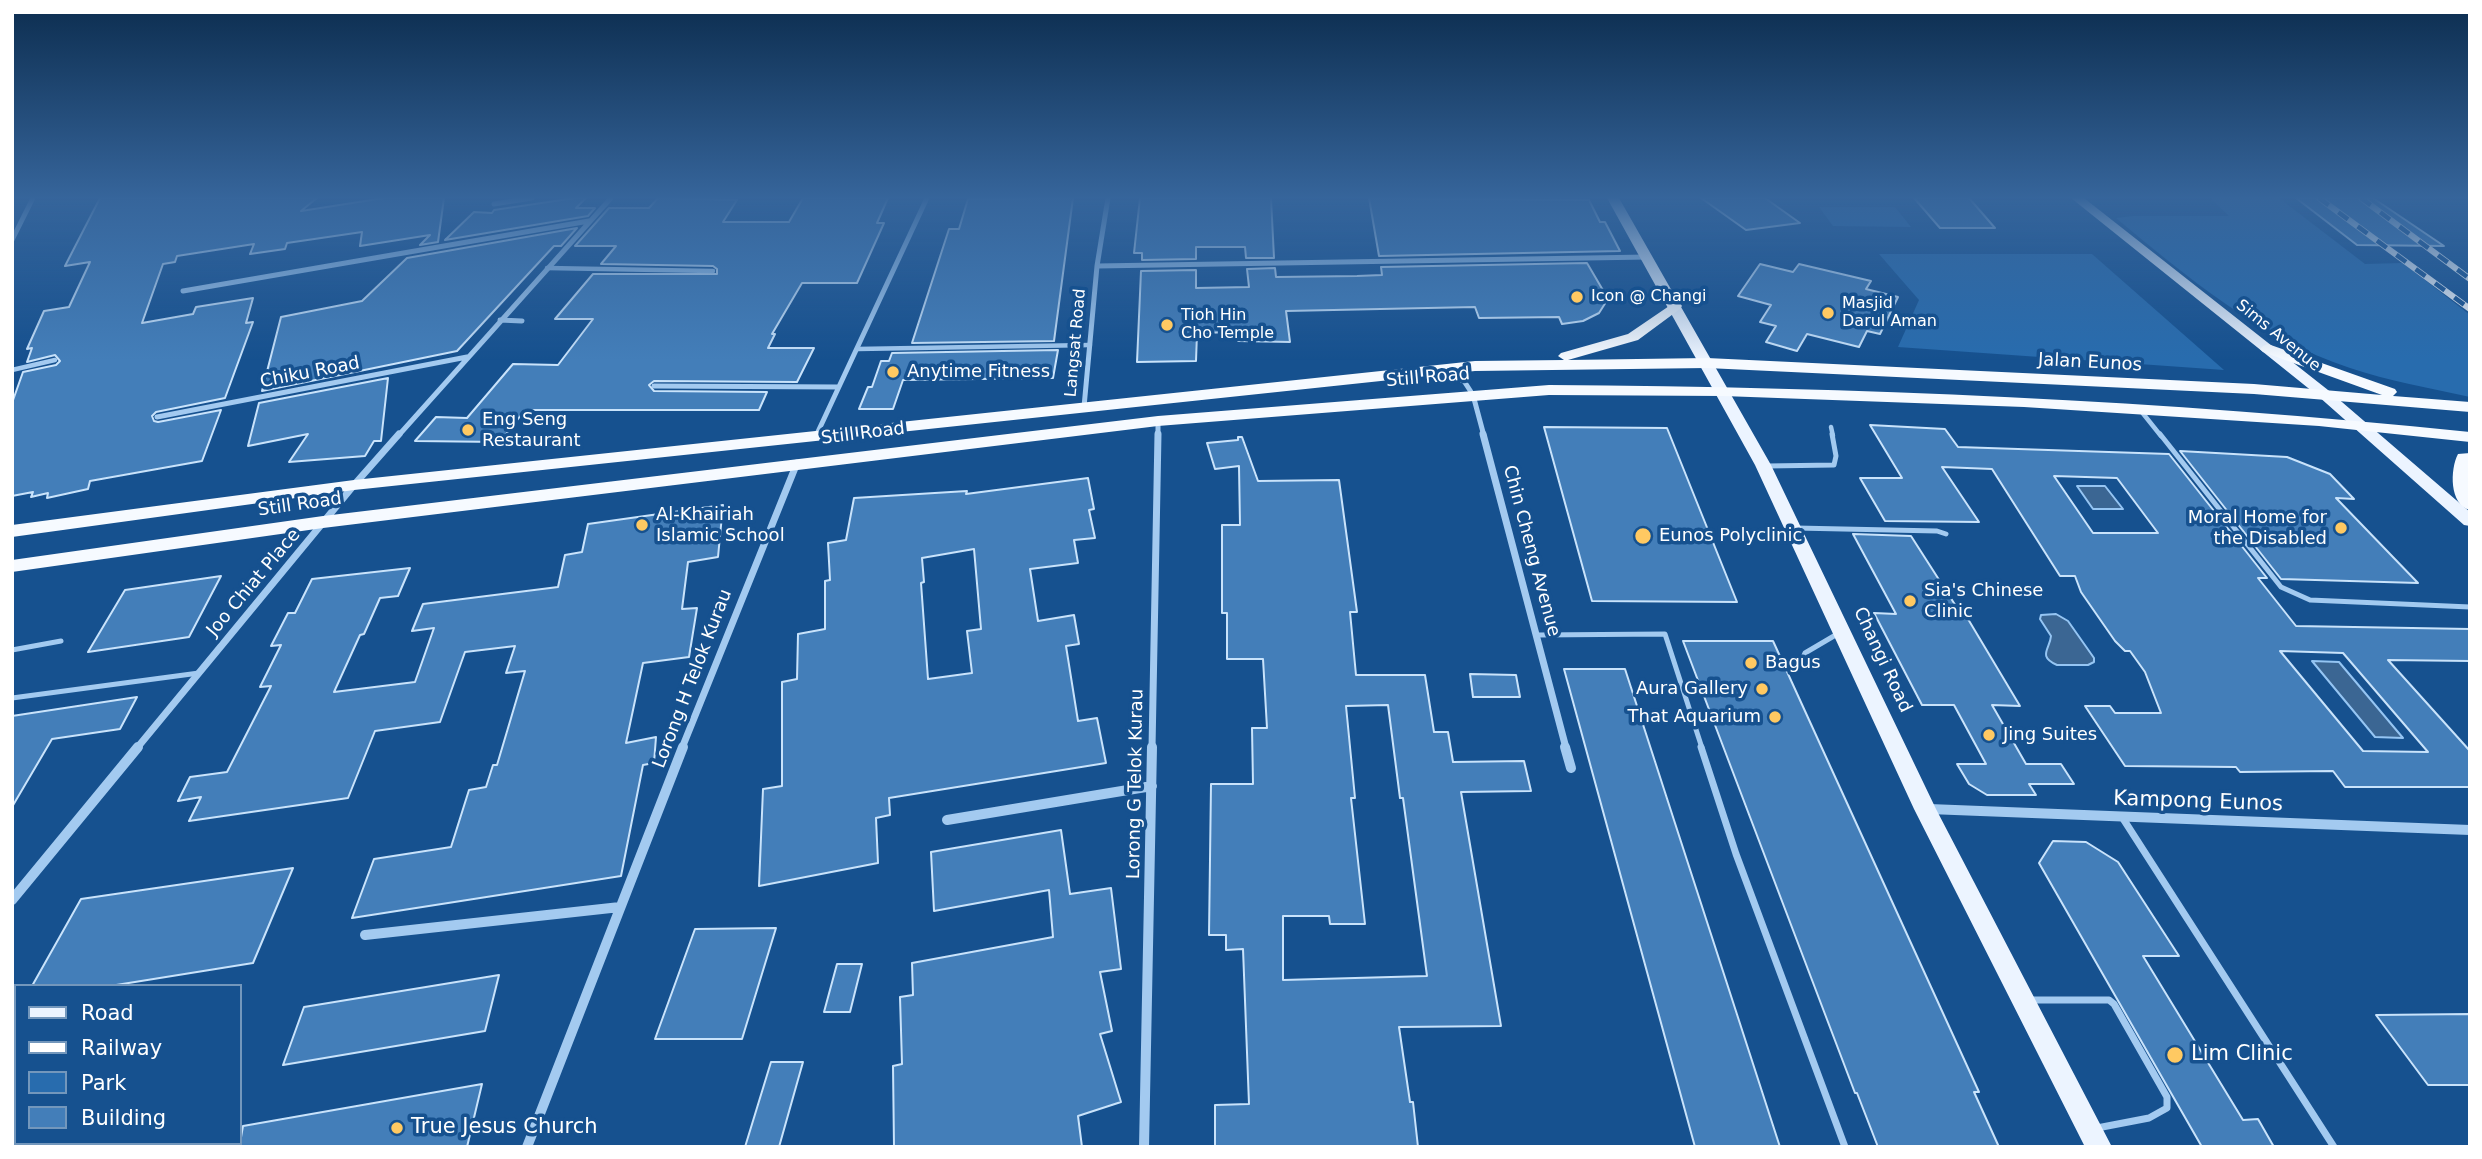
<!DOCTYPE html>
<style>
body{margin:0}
#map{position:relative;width:2482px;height:1159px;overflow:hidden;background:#16518f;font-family:"DejaVu Sans",sans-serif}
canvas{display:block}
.frame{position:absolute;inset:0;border:14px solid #fff;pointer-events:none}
.legend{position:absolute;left:14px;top:984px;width:228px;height:161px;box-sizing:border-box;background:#16518f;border:2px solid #7397bc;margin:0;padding:9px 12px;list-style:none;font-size:21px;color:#fff}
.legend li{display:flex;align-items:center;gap:14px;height:35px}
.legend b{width:35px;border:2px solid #7397bc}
</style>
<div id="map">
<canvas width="2482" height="1159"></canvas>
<div class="frame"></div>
<ul class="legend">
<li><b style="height:9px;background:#ecf4ff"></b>Road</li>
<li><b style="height:9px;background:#fff"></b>Railway</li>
<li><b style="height:19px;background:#286cae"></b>Park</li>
<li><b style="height:19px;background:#437eb9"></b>Building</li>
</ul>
</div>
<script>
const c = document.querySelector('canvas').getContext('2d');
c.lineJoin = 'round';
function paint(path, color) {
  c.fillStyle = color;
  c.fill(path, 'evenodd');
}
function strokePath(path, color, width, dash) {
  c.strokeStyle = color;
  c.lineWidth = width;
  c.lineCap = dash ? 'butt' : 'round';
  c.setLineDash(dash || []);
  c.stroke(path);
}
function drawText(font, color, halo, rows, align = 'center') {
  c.font = font + ' "DejaVu Sans",sans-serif';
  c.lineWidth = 7;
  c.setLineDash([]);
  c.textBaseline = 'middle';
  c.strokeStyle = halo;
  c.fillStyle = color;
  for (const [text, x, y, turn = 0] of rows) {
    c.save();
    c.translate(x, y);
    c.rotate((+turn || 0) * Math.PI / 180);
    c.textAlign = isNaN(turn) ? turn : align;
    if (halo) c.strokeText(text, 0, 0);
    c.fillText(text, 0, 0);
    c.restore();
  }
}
paint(new Path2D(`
 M2210,198H2279L2365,264L2403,263L2470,315V397C2430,388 2388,381 2350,368C2260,338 2188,278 2116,218L2133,216H2229Z
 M1819,207H1895L1911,227L1833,226Z
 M1879,254H2092L2224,370L1898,347L1919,300Z`), '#286cae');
const water = new Path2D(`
 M2077,486H2105L2123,509H2093Z
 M2056,614L2068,621L2094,658V662L2088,665H2057C2037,656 2050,649 2051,636L2040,619L2041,615Z
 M2312,661L2339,662L2403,738L2375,737Z`);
paint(water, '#3b6693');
strokePath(water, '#95c5f3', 2);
const building = new Path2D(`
 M100,198H317L301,211L384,198H444L438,242L420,245L430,235L360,246L362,232L287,243L285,249L250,254L254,244L177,256L175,262L163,264L142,323L193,314L196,307L253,298L246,323L253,322L225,398L156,412L152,416L154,421L158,422L221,410L202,461L90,481L88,489L47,498L48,493L31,497L33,492L12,496V403L23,372L56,365L60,361L55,355L27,362L32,348L27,349L44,311L69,307L90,262L65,266Z
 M575,198H586L576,208H595L588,216L445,240L474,212L492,213L494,210Z
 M658,198L737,200L723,222H789L803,198H888L877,223H884L857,283H802L772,334H775L768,348H814L797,382L654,381L649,385L654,391L767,392L759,410H525L500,442L415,441L436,417L467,418L513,364L558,365L593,319H555L593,274H717V269L713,266L601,264L616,246H575L609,208H649Z
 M1073,198L1054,341L912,343L949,229H959L968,199Z
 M1140,198H1271L1274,258H1246L1245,247H1196V259L1142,260V253H1134Z
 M1369,198L1589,200L1600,222H1605L1620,251L1379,256Z
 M1701,198H1765L1800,223L1746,230Z
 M1914,198H1969L1995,228H1940Z
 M2296,198H2373L2444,246L2357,245Z
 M577,228L561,246H554L457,351L262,391L281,317L362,301L407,258Z
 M1587,263L1604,292L1606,302L1599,313L1583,321L1562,324L1559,317L1479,318L1475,307L1286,311L1290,342L1238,341L1237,332L1197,333L1196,361L1137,362L1141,271L1196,270V288L1249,287L1247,269L1275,268L1276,277L1357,276L1382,275L1381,267Z
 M1760,264L1793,272L1799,264L1871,281L1866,289L1898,297L1880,334L1867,331L1859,347L1807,334L1797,351L1766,342L1776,326L1760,322L1771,305L1738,296Z
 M1058,350L1053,378L903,380L893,409H859L868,387H872L881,361H889L892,353Z
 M388,378L381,441H374L365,456L289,462L308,434L248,446L259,403Z
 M1870,425L1945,429L1958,447L2169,454L2267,578H2258L2296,626L2470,629V661L2388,660L2470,751V787H2345L2333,771L2240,772L2236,767L2125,766L2085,706H2110L2115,713H2161L2145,672L2130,651H2125L2115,641L2081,592L2075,576H2060L1992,469L1942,467L1979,522L1885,521L1860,478H1902ZM2054,476L2117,478L2158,533H2093ZM2280,651L2343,653L2428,752L2363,751Z
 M1544,427L1667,428L1737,602L1592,601Z
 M1238,437H1242L1258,481L1339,480L1357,612H1350L1356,675H1425L1434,732H1448L1453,762L1524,761L1531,791L1461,792L1501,1026L1399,1027L1410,1102H1413L1418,1147H1215V1105L1249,1104L1243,949L1226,950V935H1209L1211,784H1253L1252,728H1267L1263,659H1227V613H1222V525H1240L1239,466L1215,469L1207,443L1238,440ZM1388,705L1400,798H1403L1427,976L1283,980V916H1329L1330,924H1365L1351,798H1355L1346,706Z
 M2180,451L2287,457L2330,474L2354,499L2336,498L2418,583L2281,579Z
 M1088,478L1094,509L1089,510L1095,538L1074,540L1078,563L1030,569L1038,621L1074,615L1079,644L1066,646L1078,721L1097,718L1106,763L889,798L890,815L876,818L878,863L759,886L763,789L782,786V682L797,679L798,634L825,629V581L830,580L828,543L846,540L854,498L967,491L966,494ZM974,549L981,629L967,631L972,673L928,679L921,583L924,582L922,558Z
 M723,505L718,557L688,562L682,609L697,608L689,657L643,663L626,743L656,737L654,763L643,765L621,876L352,918L374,859L451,847L469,790L486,787L493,765H497L525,671L506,673L515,646L465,652L440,722L375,731L348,798L189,821L201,797L178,801L190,777L227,772L271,686L260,687L281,645L271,646L288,613H295L312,579L410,568L398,596L380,598L364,634L360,635L334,692L415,682L434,628L412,631L423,604L558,587L565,555L582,552L588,524Z
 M1853,534L1911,536L1961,614H1965L2020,706L1992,705L2026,764H2061L2074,784H2029L2036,795H1987L1969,784L1957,764H1986L1954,705H1922L1874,613L1896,614Z
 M221,576L189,637L88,652L125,590Z
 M1683,641H1773L1979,1092H1974L1999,1147H1878L1857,1093H1855Z
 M1564,669H1625L1780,1147H1695Z
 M1470,674L1516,675L1520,697H1473Z
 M137,697L120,729L52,739L12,807V716Z
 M1061,830L1070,894L1111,888L1121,969L1100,972L1112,1031L1100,1034L1121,1102L1078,1116L1082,1147H894L893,1066L902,1064L900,997L913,995L912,963L1053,937L1049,890L934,911L931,852Z
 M2053,841L2086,842L2118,862L2179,956H2143L2243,1120L2258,1119L2274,1147H2202L2039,863Z
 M293,868L253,963L110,986H32L81,899Z
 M776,928L742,1039H655L695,929Z
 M837,964H862L850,1012H824Z
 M499,975L485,1031L283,1065L304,1007Z
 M2470,1014V1085H2428L2376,1015Z
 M771,1062H803L779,1147H745Z
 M482,1084L467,1147H235L240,1143L243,1126Z`);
paint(building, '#437eb9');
strokePath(building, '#c9e3fb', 2);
strokePath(new Path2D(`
 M547,268L713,271
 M857,349L1090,345
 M12,370L55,360
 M2141,411L2161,436
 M1831,427L1833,436`), '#a3caf0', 4.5);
strokePath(new Path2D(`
 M2160,434L2281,587L2310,600L2470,607
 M1767,466L1834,465L1836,456L1832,434
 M1796,528L1937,531L1946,534
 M1538,635L1665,634L1702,748
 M12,650L61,641
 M1801,662L1805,653L1839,633
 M12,698L199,673`), '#a3caf0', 5);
strokePath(new Path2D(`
 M1701,747L1736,854L1845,1147
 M2122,817L2334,1147
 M2031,1000H2109L2114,1004L2167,1097V1108L2149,1118L2097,1128
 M12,1041H16`), '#a3caf0', 7);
strokePath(new Path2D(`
 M494,204L532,198
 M12,240L33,198
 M1097,266L1647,257
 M183,291L589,221
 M500,320L522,321
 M1436,373L1464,381L1473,395L1484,436
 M654,386L839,387
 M1084,407L1097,266L1108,198
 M157,417L467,357
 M398,436L611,198
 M816,436L927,198
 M1158,436V421`), '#a3caf0', 5);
strokePath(new Path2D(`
 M1483,434L1566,748
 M137,748L354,485L399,434
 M682,748L797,463
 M1152,748L1158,434`), '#a3caf0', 7);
strokePath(new Path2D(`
 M1565,747L1571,768
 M1929,809L2470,830
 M947,820L1152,786
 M12,900L138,747
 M365,935L620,907
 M527,1147L683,747
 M1144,1147L1152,747`), '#a3caf0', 10);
paint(new Path2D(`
 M1607,198H1619L1771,465L1936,809L2112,1147H2085L1914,809L1755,465Z
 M2071,198H2084L2328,390L2470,512V526L2464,525L2318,396Z`), '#ecf4ff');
paint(new Path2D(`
 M1675,302L1680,303L1682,306L1680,309L1638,340L1568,360L1707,358L2254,384L2382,395L2263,352L2260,349L2263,346L2268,344L2395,389L2397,392L2393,396L2470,402V412L2254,394L1707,368L1475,371L354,490L12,537V525L354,480L1475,361L1564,360L1558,356L1561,353L1628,334Z
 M1549,385C1856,387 2164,400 2470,432V442L2319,426L2024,407L1723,396L1549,395L1158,426L323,528L12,572V560L323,516L1158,416Z
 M2470,453V510C2449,505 2450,469 2458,454Z`), '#f6faff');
const rail = new Path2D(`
 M2319,198L2470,309
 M2361,198L2470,279`);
strokePath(rail, '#fff', 6);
strokePath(rail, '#16518f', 4.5, [12]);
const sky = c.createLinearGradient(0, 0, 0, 360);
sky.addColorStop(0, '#0c2d4f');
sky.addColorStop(0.55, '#36659b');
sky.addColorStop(1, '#36659b00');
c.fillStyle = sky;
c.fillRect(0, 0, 2482, 360);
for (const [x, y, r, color] of [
 [1577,297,7,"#ffc962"],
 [1828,313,7,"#ffc962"],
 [1167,325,7,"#ffc962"],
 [893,372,7,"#ffc962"],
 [468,430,7,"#ffc962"],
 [642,525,7,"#ffc962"],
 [2341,528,7,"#ffc962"],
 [1643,536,9,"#ffc962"],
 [1910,601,7,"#ffc962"],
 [1751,663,7,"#ffc962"],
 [1762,689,7,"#ffc962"],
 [1775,717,7,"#ffc962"],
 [1989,735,7,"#ffc962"],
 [2175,1055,9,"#ffc962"],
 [397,1128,7,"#ffc962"]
]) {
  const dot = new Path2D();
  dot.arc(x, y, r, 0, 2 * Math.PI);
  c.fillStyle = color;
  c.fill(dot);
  strokePath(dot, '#16518f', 2.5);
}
drawText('16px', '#fff', '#16518f', [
 ["Icon @ Changi",1591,297],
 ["Masjid",1842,304],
 ["Darul Aman",1842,322],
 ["Tioh Hin",1181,316],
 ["Cho Temple",1181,334]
], 'left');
drawText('16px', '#fff', '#16518f', [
 ["Sims Avenue",2278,336,39],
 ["Langsat Road",1076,343,-85]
]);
drawText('18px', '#fff', '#16518f', [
 ["Jalan Eunos",2090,363,3],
 ["Chiku Road",310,373,-11],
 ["Still Road",1428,378,-5],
 ["Still Road",863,434,-7],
 ["Still Road",300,505,-8],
 ["Chin Cheng Avenue",1531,551,75],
 ["Joo Chiat Place",254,583,-50],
 ["Changi Road",1882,660,65],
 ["Lorong H Telok Kurau",693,679,-69],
 ["Lorong G Telok Kurau",1136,784,-89]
]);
drawText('18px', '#fff', '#16518f', [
 ["Anytime Fitness",907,372],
 ["Eng Seng",482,420],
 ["Restaurant",482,441],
 ["Al-Khairiah",656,515],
 ["Islamic School",656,536],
 ["Moral Home for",2327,518,"right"],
 ["the Disabled",2327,539,"right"],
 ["Eunos Polyclinic",1659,536],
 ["Sia's Chinese",1924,591],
 ["Clinic",1924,612],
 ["Bagus",1765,663],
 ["Aura Gallery",1748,689,"right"],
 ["That Aquarium",1761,717,"right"],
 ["Jing Suites",2003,735]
], 'left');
drawText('21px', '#fff', '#16518f', [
 ["Kampong Eunos",2198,802,2]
]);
drawText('21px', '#fff', '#16518f', [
 ["Lim Clinic",2191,1055],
 ["True Jesus Church",411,1128]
], 'left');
</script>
